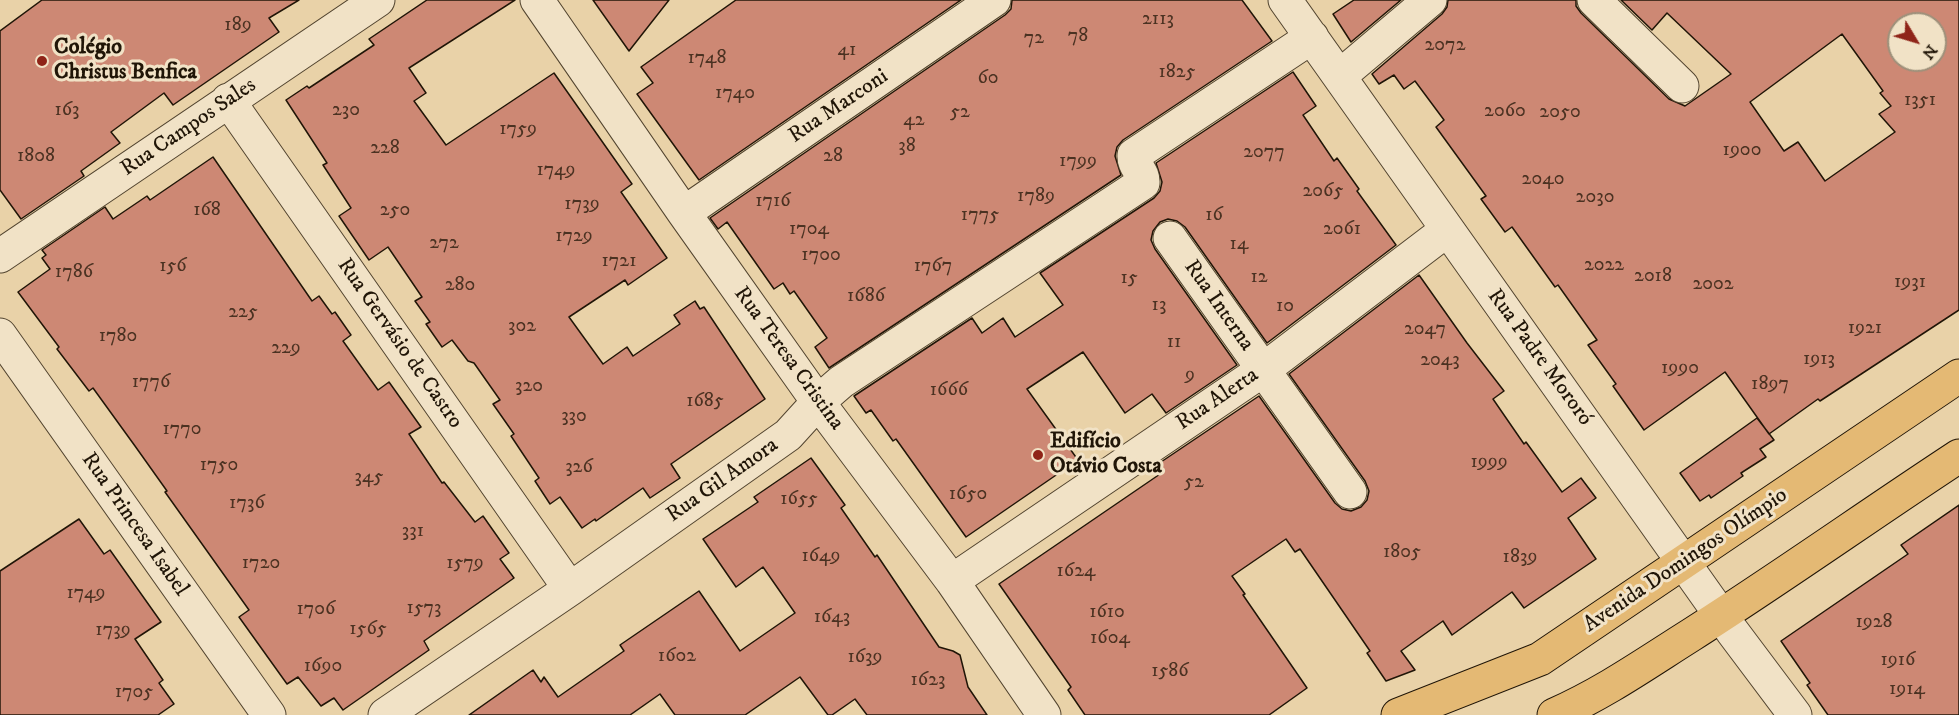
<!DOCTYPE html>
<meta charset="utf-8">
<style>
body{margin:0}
#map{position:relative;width:1959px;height:715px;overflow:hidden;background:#e9d2a8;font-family:"IM FELL DW Pica",serif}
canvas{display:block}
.north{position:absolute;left:1887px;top:12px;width:60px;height:60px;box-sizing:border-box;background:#f1e2c6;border:2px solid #9d907a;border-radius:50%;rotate:128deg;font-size:16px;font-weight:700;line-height:24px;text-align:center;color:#201507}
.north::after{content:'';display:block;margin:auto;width:21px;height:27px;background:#8f2418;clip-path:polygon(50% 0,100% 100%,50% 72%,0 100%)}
</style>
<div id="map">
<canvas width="1959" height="715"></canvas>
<div class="north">N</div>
</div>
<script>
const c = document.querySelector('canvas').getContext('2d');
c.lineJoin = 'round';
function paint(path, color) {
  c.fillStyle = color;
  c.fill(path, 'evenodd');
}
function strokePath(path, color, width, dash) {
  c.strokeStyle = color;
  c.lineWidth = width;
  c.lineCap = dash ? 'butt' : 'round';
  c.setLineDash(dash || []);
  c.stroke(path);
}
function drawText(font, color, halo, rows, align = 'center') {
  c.font = font + ' "IM FELL DW Pica",serif';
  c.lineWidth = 6;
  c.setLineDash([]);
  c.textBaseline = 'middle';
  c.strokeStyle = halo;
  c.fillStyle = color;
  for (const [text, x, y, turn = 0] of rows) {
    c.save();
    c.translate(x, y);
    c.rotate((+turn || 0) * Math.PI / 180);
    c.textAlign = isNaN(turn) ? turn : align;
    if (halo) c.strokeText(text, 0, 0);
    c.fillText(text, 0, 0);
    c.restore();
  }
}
const building = new Path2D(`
 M42,0H299L269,18L279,32L173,105L164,93L111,132L120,143L81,171L84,176L21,219L0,190V31Z
 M427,0H515L409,68L426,93L414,101L446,145L554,73L632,184L621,192L667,258L628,285L625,280L569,317L603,364L627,347L633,356L680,324L674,315L695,301L700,309L704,307L765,399L671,464L680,478L650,498L643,488L596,521L595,519L582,528L560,497L550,504L535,481L539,478L511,436L514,434L493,404L500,400L474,363L468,361L452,340L442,347L426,324L430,322L415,301L422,297L388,247L369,260L339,216L351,208L323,165L327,163L286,100L307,86L309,88L374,45L369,39Z
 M593,0H669L629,51Z
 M736,0H961L699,180L637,94L653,83L641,67Z
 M1012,0H1242L1272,41L1123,140L1117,147L1115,156L1121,175L829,368L815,347L827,338L794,291L790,294L783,283L774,289L727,222L718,229L710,218L1005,15L1011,9Z
 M1354,0H1401L1351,42L1333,14Z
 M1448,0H1576V6L1581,13L1669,99L1685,106L1731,74L1667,13L1652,30L1621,0H1959V310L1820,401L1818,399L1769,434L1725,372L1644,430L1613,386L1616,384L1588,345L1597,340L1558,285L1555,287L1512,227L1505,232L1481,199L1486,196L1436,127L1444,120L1415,81L1404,89L1394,75L1379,84L1372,74L1442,14L1447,7ZM1899,24H1935V60H1899ZM1842,34L1883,91L1880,93L1891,106L1879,114L1895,132L1825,181L1798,142L1784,151L1750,102Z
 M1293,72L1316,106L1303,115L1334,161L1337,158L1359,189L1357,191L1396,245L1267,343L1185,227L1177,221L1168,219L1160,222L1153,231L1151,240L1155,249L1237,365L1166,413L1152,394L1125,413L1083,352L1027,389L1078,460L966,537L896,439L893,441L871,410L866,413L854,396L972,318L982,333L1003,318L1015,337L1063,305L1040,273L1154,198L1160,191L1162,182L1156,163Z
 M213,157L312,301L319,296L332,314L335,312L351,335L343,341L378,390L389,382L421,427L409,434L442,483L444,482L475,522L483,516L509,553L500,559L514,578L424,641L429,650L343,710L334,698L321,706L298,677L287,684L239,617L249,610L165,492L167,491L135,446L93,388L89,391L57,349L59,347L18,292L50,269L42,258L46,255L42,250L105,207L113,219L147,196L150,200Z
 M1419,275L1467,343L1504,391L1493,399L1524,444L1526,442L1562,492L1581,478L1596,498L1568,518L1596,559L1524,608L1512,592L1452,635L1443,621L1401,651L1415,670L1386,681L1367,653L1370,651L1300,549L1295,552L1286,539L1232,576L1245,594L1243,595L1307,688L1269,715H1085L1068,690L1071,687L999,584L1163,472L1158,464L1259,396L1335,503L1342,509L1351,511L1361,507L1367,500L1369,491L1365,481L1289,374Z
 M1757,418L1774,440L1760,449L1766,457L1741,473L1743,476L1711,498L1709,495L1700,501L1680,473Z
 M811,458L845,505L841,508L875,557L877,555L939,647L953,651L960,655L968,687L987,715H867L855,699L832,715H828L800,677L745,715H675L660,694L630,715H469L533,670L541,682L544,677L558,697L624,651L620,645L699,591L740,651L795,613L763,567L736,587L703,539L758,502L754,497Z
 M1959,505V715H1828L1807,685L1810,683L1781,641L1908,554L1901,545Z
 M79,519L104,554L110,550L161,622L135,639L163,680L159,683L174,704L158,715H0V571Z`);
paint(building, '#cd8874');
strokePath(building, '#201507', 1.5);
const minor = new Path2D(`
 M537,0L684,213L818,402L952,581L1044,715
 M1285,0L1732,631L1795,715
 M1594,0L1682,86
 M1340,76L1430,0
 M228,100L570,589
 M684,213L994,0
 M1170,238L1350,492
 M0,256L378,0
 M0,335L269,715
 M952,581L1263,370L1447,230
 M385,715L570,589L788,435L818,402L841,382L1143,183C1144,172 1133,166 1134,155L1312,37`);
const major = new Path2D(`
 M1398,715L1540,659L1959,376
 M1554,715C1604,693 1645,664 1691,635C1782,577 1869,515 1959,456`);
strokePath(minor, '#52442f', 35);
strokePath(major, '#201507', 35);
strokePath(minor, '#f1e2c6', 33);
strokePath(major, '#e4b974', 33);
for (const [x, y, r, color] of [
 [42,61,6,"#8f2418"],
 [1038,455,6,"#8f2418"]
]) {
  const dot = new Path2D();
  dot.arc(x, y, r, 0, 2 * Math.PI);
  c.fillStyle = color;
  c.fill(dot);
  strokePath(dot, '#f1e2c6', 2);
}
drawText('20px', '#4b3222', null, [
 ["2113",1158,20],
 ["189",238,26],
 ["78",1078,37],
 ["72",1034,39],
 ["2072",1445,46],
 ["41",847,51],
 ["1748",707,59],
 ["1825",1177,73],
 ["60",988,79],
 ["1740",735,94],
 ["1351",1920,101],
 ["163",67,111],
 ["230",346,111],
 ["2060",1505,112],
 ["52",960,113],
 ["2050",1560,113],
 ["42",914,121],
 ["1759",518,130],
 ["38",907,147],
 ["228",385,149],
 ["1900",1742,151],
 ["2077",1264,153],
 ["1808",36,157],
 ["28",833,157],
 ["1799",1078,162],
 ["1749",556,171],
 ["2040",1543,180],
 ["2065",1323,192],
 ["1789",1036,197],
 ["2030",1595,198],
 ["1716",773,202],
 ["1739",582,205],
 ["168",207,211],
 ["250",395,211],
 ["1775",980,216],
 ["16",1214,216],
 ["1704",809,230],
 ["2061",1342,230],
 ["1729",574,237],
 ["272",444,244],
 ["14",1239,245],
 ["1700",821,256],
 ["1721",619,262],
 ["2022",1604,266],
 ["156",173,267],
 ["1767",933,267],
 ["1786",74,273],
 ["2018",1653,277],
 ["12",1259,278],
 ["15",1129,279],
 ["1931",1910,283],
 ["2002",1713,285],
 ["280",460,286],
 ["1686",866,297],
 ["13",1159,306],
 ["10",1285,307],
 ["225",243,313],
 ["302",522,327],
 ["1921",1865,329],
 ["2047",1425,330],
 ["1780",118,337],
 ["11",1174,343],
 ["229",286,349],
 ["1913",1819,360],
 ["2043",1440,361],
 ["1990",1680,369],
 ["9",1190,376],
 ["1776",151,383],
 ["1897",1770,385],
 ["320",529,387],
 ["1666",949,391],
 ["1685",705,402],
 ["330",574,417],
 ["1770",182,430],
 ["1999",1489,463],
 ["1750",219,466],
 ["326",579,468],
 ["345",369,478],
 ["52",1194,483],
 ["1650",968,495],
 ["1655",799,500],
 ["1736",247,504],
 ["331",413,532],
 ["1805",1402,553],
 ["1649",821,557],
 ["1839",1520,558],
 ["1720",261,564],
 ["1579",465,564],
 ["1624",1076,572],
 ["1749",86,594],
 ["1573",424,609],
 ["1706",316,610],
 ["1610",1107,613],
 ["1643",832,618],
 ["1928",1874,623],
 ["1565",368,630],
 ["1739",113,631],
 ["1604",1110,639],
 ["1602",677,657],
 ["1639",865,658],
 ["1916",1898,661],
 ["1690",323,667],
 ["1586",1170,672],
 ["1623",928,681],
 ["1914",1907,690],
 ["1705",134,693]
]);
drawText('bold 22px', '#201507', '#f1e2c6', [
 ["Colégio",54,48],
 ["Christus Benfica",54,73],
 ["Edifício",1050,442],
 ["Otávio Costa",1050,467]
], 'left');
drawText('22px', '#201507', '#f1e2c6', [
 ["Rua Marconi",839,107,-34],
 ["Rua Campos Sales",189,128,-34],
 ["Rua Interna",1218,306,55],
 ["Rua Gervásio de Castro",399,344,55],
 ["Rua Padre Mororó",1539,358,54],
 ["Rua Teresa Cristina",788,359,54],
 ["Rua Alerta",1218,400,-34],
 ["Rua Gil Amora",723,481,-35],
 ["Rua Princesa Isabel",134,525,55],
 ["Avenida Domingos Olímpio",1686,561,-34]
]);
</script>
